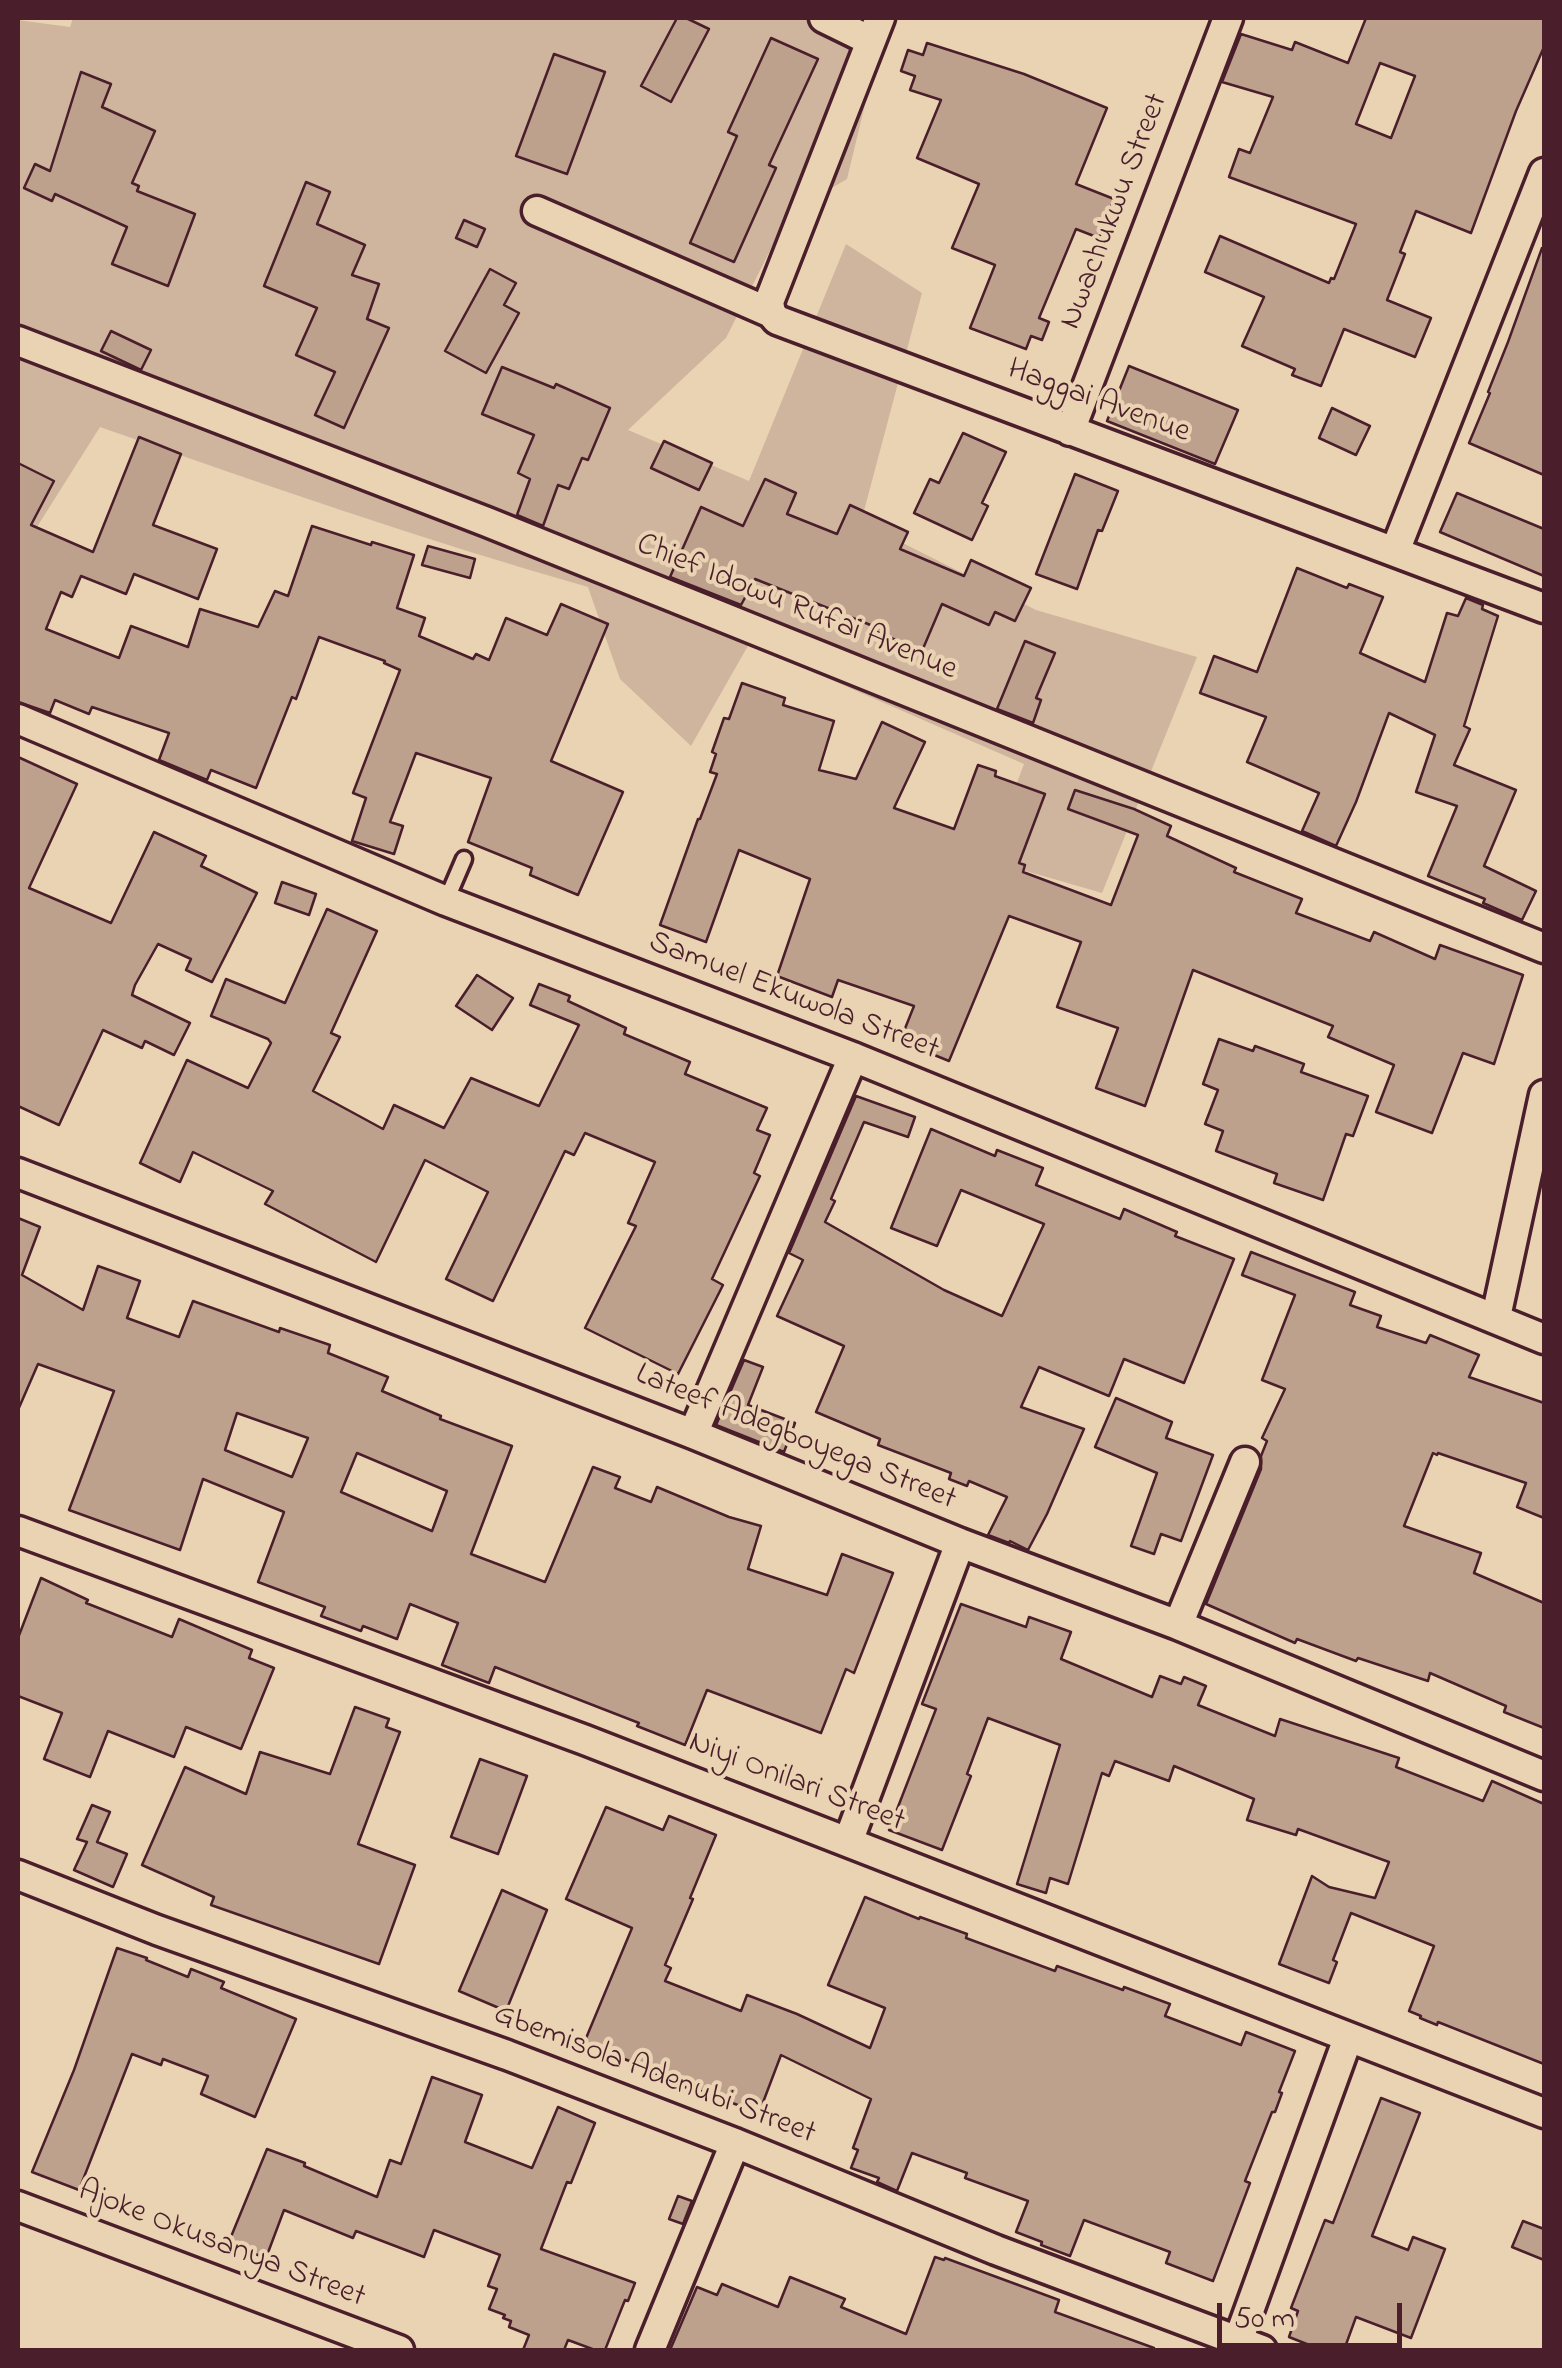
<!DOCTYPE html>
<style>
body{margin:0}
#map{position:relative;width:1562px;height:2368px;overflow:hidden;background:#ead3b3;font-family:"Indie Flower",sans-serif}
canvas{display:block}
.frame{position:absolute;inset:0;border:20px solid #4a1f2b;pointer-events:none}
.scale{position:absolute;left:1217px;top:2303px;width:185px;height:45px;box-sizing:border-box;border:5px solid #4a1f2b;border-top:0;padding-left:12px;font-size:30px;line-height:35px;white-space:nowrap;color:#4a1f2b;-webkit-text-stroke:8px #ead3b3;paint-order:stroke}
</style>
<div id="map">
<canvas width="1562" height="2368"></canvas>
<div class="frame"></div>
<div class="scale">50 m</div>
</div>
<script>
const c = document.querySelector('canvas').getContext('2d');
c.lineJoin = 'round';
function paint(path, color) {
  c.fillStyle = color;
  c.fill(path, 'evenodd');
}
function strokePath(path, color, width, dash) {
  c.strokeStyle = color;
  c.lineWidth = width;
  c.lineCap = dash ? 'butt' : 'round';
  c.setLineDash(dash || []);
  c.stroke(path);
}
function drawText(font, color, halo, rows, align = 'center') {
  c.font = font + ' "Indie Flower",sans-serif';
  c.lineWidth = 8;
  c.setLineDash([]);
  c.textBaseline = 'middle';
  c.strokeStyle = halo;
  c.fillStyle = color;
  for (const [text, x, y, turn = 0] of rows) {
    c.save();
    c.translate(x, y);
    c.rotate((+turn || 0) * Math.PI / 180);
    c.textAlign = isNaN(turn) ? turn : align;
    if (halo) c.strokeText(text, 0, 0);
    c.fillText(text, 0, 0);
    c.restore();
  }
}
paint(new Path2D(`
 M73,18H886L847,179L789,213L726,338L628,430L749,481L846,244L922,293L861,522L1036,610L1197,657L1102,893L988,860L1024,764L749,644L691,746L620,679L588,587C423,540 262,484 100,427L18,557V20L70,27Z`), '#cfb59d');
const building = new Path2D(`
 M677,18H686L709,29L671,102L641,86Z
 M1366,18H1544V47L1516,111L1471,233L1416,211L1400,252L1405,254L1387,300L1431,318L1415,357L1344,329L1321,386L1292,375L1295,369L1242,346L1264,297L1205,272L1220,236L1329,283L1331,278L1334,279L1356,224L1229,177L1239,149L1250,153L1273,97L1222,82L1241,34L1292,50L1295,42L1348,63ZM1380,63L1415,76L1391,138L1356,124Z
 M771,38L818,59L769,165L776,168L734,262L690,243L737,136L728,132Z
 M927,43L1024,74L1107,108L1076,184L1114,199L1099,238L1076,229L1039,318L1049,322L1042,340L1031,336L1026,349L970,328L995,265L952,248L979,184L917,158L941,100L910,90L915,76L901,71L908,50L923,55Z
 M554,54L605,72L567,174L516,156Z
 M81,72L111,84L102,107L155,131L132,183L139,186L137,191L195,214L168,286L112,264L127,227L55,194L52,201L24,188L35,164L50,171Z
 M306,182L330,192L317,224L365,245L352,275L379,284L367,319L389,328L344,428L315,415L335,372L296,355L317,308L264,286Z
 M464,220L485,229L477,247L456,238Z
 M1542,248H1544V475L1469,443L1490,393L1488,392L1508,342Z
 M490,269L516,283L504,305L519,313L486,373L445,351Z
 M111,331L151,350L141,370L101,351Z
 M1129,366L1238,410L1215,464L1107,421Z
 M502,367L554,388L556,384L610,408L588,460L582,458L569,489L558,485L543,526L517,515L530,479L518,473L534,435L482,414Z
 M1332,408L1370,426L1356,455L1319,438Z
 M963,433L1006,452L982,503L988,506L972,540L914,513L930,479L939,483Z
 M139,437L181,454L153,525L217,549L198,599L134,574L126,594L81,576L72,597L61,592L46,629L119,658L131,626L188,647L200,609L258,627L275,591L288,596L312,526L371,545L372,542L414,555L397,608L425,618L419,636L473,659L476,654L489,660L506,618L547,635L561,604L608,624L551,761L623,792L578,895L530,875L532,868L468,842L491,778L416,753L390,822L403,826L394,854L352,841L366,798L353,793L400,670L384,663L385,661L319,637L296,699L292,697L256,788L211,770L207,780L159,760L169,733L92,707L89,714L55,700L50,713L18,702V463L54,481L31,525L93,552Z
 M664,441L712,463L699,490L651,468Z
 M1075,474L1118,491L1102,531L1098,530L1077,589L1036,574Z
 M765,479L796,493L787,514L837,534L850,505L908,532L900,549L964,576L971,560L1031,588L1015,621L995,612L989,625L942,604L922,651L872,630L873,626L755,579L741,605L670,577L701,507L743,526Z
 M1457,493L1544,529V576L1440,532Z
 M428,546L475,559L470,578L422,565Z
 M1297,568L1347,588L1349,584L1383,597L1360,653L1425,682L1447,613L1458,616L1466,598L1483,605L1482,609L1498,616L1464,726L1470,729L1454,765L1516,790L1484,866L1536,891L1522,920L1483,903L1485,899L1428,876L1457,806L1416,792L1435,735L1389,713L1356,802L1336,846L1302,831L1319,793L1247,762L1266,717L1200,693L1214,656L1257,672Z
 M1025,641L1055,653L1036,698L1041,700L1033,723L997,709Z
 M742,683L785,698L783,705L834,721L819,770L856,779L882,722L925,742L894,808L954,829L978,765L996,771L995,776L1045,794L1019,863L1025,865L1023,872L1111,905L1138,835L1068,809L1075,790L1134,809L1171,826L1167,836L1236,868L1234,872L1302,899L1296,913L1370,941L1374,932L1435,959L1440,945L1523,975L1494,1064L1463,1053L1432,1133L1376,1112L1394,1065L1328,1037L1333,1026L1193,970L1145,1106L1096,1088L1118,1028L1057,1007L1081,942L1009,916L949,1061L900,1041L914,1006L838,980L832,997L777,976L810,879L739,850L706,942L660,925L698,819H700L717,774L710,772L716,754L712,752L724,718L729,719Z
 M18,757L77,784L29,888L111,923L154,832L206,856L201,866L257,893L212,982L186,970L191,959L158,944L135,985L132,995L190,1023L174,1055L145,1041L142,1048L103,1030L59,1125L18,1106Z
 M282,882L316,894L309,915L275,903Z
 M327,909L377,931L331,1033L340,1037L313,1091L383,1129L394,1105L444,1128L471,1078L539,1106L579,1025L530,1005L539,984L570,996L568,1001L626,1028L624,1034L690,1062L685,1074L767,1108L757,1130L770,1135L754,1173L760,1176L712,1279L723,1285L678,1374L585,1328L636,1226L628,1223L655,1162L585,1133L574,1155L565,1151L493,1301L446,1279L488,1192L425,1160L376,1262L265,1204L273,1191L193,1152L180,1182L140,1163L187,1060L248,1088L271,1043L268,1039L211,1016L226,979L285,1003Z
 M477,975L513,998L492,1030L456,1006Z
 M1219,1039L1253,1051L1255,1046L1304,1064L1301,1072L1368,1096L1353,1136L1346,1134L1323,1200L1274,1183L1277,1174L1216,1151L1223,1131L1205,1124L1218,1090L1203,1084Z
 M856,1096L915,1117L908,1137L864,1122L831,1199L835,1201L825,1222L944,1290L1002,1316L1044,1224L961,1190L937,1246L891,1228L931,1129L995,1156L997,1150L1043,1168L1036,1185L1120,1219L1124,1209L1177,1232L1175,1236L1234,1259L1184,1383L1124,1359L1109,1396L1039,1367L1021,1407L1084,1429L1047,1514L1028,1550L1010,1541L1009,1543L988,1535L1007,1497L969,1481L967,1486L949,1479L951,1473L878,1445L880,1439L816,1412L844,1346L777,1316L803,1260L789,1253Z
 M18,1218L40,1227L22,1275L83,1310L98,1266L140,1281L127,1318L179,1337L193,1301L279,1332L280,1328L330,1345L328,1353L388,1377L382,1391L441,1416L440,1419L512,1446L471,1554L545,1582L593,1467L620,1477L615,1488L651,1502L657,1487L729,1517L761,1526L748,1569L827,1595L842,1554L893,1573L854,1673L846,1669L821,1733L707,1690L685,1745L637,1726L639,1723L495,1667L489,1683L442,1665L458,1623L410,1604L397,1639L363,1626L361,1631L321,1616L325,1607L258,1582L284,1512L203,1479L180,1550L69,1510L114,1391L38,1364L18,1410ZM237,1413L308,1438L292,1477L225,1450ZM357,1453L447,1491L432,1531L341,1492Z
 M1251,1252L1355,1292L1350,1305L1381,1316L1377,1327L1426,1343L1430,1335L1479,1355L1469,1377L1544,1403V1518L1517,1507L1526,1483L1438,1453L1437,1455L1433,1453L1404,1526L1481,1553L1474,1573L1544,1603V1728L1504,1712L1506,1706L1430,1673L1428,1681L1358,1658L1356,1661L1297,1639L1295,1643L1206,1604L1261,1469V1456L1267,1441L1262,1438L1285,1389L1262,1380L1295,1295L1242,1275Z
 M744,1360L763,1367L748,1405L795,1423L784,1452L716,1425Z
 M1116,1398L1172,1422L1166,1438L1213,1455L1181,1541L1161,1534L1154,1554L1131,1546L1157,1473L1095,1447Z
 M41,1578L88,1600L86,1603L172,1637L179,1619L252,1650L249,1658L274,1668L241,1749L186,1727L174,1757L108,1731L90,1777L44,1759L62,1713L18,1696V1638Z
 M961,1604L1026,1627L1029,1617L1071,1632L1061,1659L1152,1697L1160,1676L1181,1684L1184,1677L1206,1686L1198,1705L1275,1736L1280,1719L1399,1758L1396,1767L1483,1801L1492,1781L1544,1804V2064L1438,2022L1437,2025L1420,2018L1421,2016L1409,2011L1434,1946L1351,1913L1333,1960L1337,1962L1329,1983L1279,1964L1312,1876L1329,1887L1375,1898L1389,1862L1298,1829L1296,1835L1247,1820L1254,1799L1174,1766L1169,1781L1115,1761L1109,1776L1102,1773L1068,1884L1050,1878L1046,1893L1017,1884L1060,1745L988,1718L967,1774L971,1776L942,1850L889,1830L936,1709L922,1704Z
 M355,1707L389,1719L386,1727L400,1732L358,1844L415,1865L379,1964L211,1905L214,1897L142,1865L185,1767L246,1794L260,1752L330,1774Z
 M480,1759L527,1776L498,1854L451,1837Z
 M92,1805L110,1812L97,1842L127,1854L113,1887L74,1870L87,1842L77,1839Z
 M606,1807L663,1830L669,1816L716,1835L690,1898L693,1899L665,1965L671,1968L665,1981L741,2011L747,1995L797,2014L870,2048L885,2008L828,1985L865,1897L919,1919L920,1917L967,1934L966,1938L1055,1971L1057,1966L1123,1990L1124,1987L1170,2004L1165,2016L1241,2045L1246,2032L1295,2051L1279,2092L1282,2093L1275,2112H1272L1245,2181L1250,2183L1213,2281L1166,2263L1170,2252L1084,2220L1070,2256L1041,2245L1042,2242L1016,2232L1028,2201L965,2178L967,2173L912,2153L897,2191L877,2182L879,2178L851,2168L858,2150L853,2148L871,2099L781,2055L759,2113L695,2089L694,2091L647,2070V2068L584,2043L632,1928L566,1899Z
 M502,1890L547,1910L506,2011L459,1991Z
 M117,1948L147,1958L146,1960L188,1977L191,1969L224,1982L221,1988L296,2019L255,2117L201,2094L208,2076L163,2059L161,2065L132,2054L79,2190L32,2172L74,2070Z
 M432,2077L482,2095L465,2142L532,2168L558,2107L595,2123L571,2183L567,2182L541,2249L635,2283L628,2301L625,2300L605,2350H595L568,2340L564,2350H523L529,2335L509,2327L511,2321L503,2318L505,2315L489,2309L497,2289L488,2286L500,2255L434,2230L424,2257L356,2231L353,2238L284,2210L266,2258L228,2244L267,2149L305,2163L304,2166L377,2197L390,2160L401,2164Z
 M1381,2098L1420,2113L1372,2236L1408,2250L1413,2237L1445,2249L1411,2338L1356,2317L1344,2350H1322L1289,2337L1298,2311L1291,2308L1325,2220L1333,2223Z
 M678,2196L692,2201L683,2224L669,2219Z
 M1523,2221L1544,2229V2260L1512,2247Z
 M935,2257L944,2260L945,2258L1059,2300L1055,2312L1154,2348V2350H670L697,2287L717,2295L722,2284L778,2307L790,2277L845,2299L841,2307L906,2334Z`);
paint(building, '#bda18d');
strokePath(building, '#4a1f2b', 2.5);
const lane = new Path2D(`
 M446,901L464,859`);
const street = new Path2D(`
 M824,18L871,41
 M880,18L769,302L771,313L777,320L1544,608
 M537,211L771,313
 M18,341L487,522L1544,948
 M1070,431L1228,18
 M1395,551L1544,173
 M18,719L446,901L853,1057L1544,1339
 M18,1173L693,1434L960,1543L1178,1625L1544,1776
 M1496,1317L1544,1095
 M693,1434L853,1057
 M18,1531L585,1740L1544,2113
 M1178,1625L1245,1462
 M848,1842L960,1543
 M18,1875L157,1930L507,2055L735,2143L996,2250L1262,2350
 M18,2206L399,2350
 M1238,2341L1348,2038
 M650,2350L735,2143`);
strokePath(lane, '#4a1f2b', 21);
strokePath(street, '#4a1f2b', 35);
strokePath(lane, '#ead3b3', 14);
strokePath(street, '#ead3b3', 28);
drawText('32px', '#4a1f2b', '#ead3b3', [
 ["Nwachukwu Street",1116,212,-69],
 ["Haggai Avenue",1098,403,20],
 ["Chief Idowu Rufai Avenue",796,609,22],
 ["Samuel Ekuwola Street",793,998,21],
 ["Lateef Adegboyega Street",795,1439,22],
 ["Niyi Onilari Street",796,1784,21],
 ["Gbemisola Adenubi Street",654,2076,21],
 ["Ajoke Okusanya Street",221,2246,21]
]);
</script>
